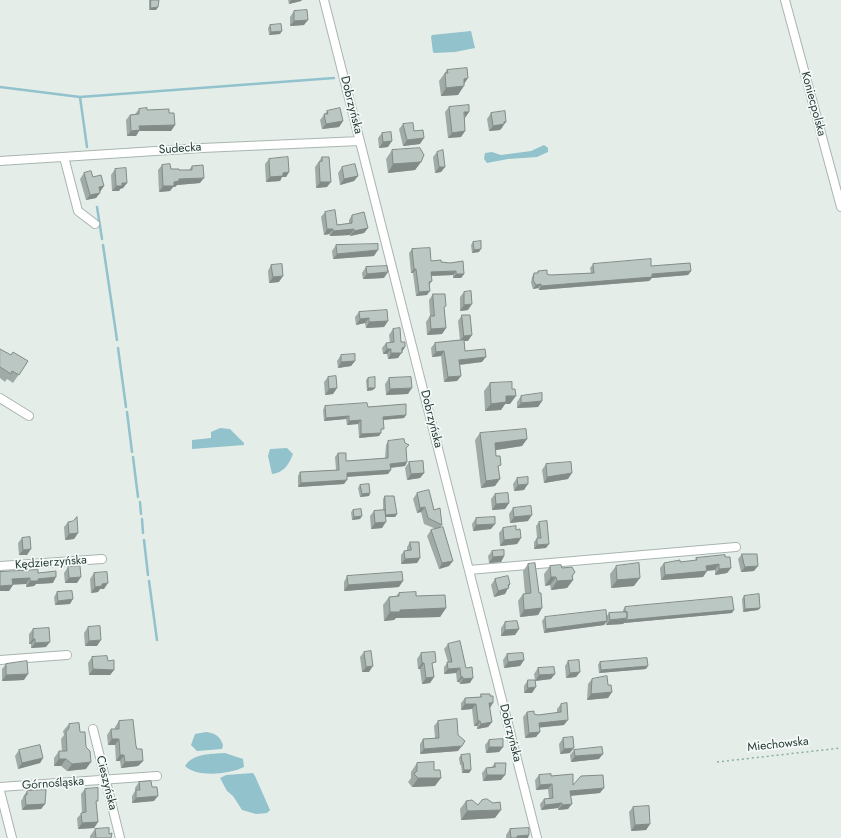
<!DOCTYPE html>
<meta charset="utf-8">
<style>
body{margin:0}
canvas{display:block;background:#e5ede9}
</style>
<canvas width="841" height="838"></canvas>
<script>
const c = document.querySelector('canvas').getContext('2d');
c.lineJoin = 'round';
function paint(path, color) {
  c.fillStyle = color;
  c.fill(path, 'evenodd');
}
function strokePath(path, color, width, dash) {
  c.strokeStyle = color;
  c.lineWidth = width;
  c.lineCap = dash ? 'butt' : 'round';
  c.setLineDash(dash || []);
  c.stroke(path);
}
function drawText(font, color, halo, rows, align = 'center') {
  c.font = font + ' Jost,sans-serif';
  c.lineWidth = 3.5;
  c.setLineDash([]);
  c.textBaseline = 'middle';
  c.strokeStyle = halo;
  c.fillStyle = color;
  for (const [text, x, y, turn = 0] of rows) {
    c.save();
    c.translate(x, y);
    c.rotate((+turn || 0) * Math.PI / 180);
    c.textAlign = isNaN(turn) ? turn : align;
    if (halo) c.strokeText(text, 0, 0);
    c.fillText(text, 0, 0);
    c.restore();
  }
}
paint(new Path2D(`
 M471,31L475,48L455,52L434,53L433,52L431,37L432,35Z
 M544,145L548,148V152L537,157L508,159L487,163L484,159L485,153L492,152L501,155L531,151Z
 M220,428L230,429L244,443V445L192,449V440L211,438V432Z
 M287,448L293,454C289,464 284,473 272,474L268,456L270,449Z
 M206,732C215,733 220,736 223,745L222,749L197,751L191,745L195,734Z
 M225,753L243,759L244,767C230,774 197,778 185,766C193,753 211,754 225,753Z
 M253,773L255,776L270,810L267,813L256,814L242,810L233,796L227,791L220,778L226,775Z`), '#92c2cc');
strokePath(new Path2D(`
 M0,87L80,97L87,147
 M80,97L334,78
 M97,207L102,239
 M103,245L117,340
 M118,348L126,407
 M127,412L132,452
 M133,457L138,497
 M140,502L141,514
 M142,519L143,533
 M144,540L148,575
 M149,581L157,640`), '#92c2cc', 2.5);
const minor = new Path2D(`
 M324,0L537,838
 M785,0L841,207
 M64,157L78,211L95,224
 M0,161L202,148L360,141
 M0,398L29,416
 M0,566L102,559
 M469,570L736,547
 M0,660L67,655
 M93,729L120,838
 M0,787L157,776
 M0,791L12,838`);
strokePath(minor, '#a8b5b0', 10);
strokePath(new Path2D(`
 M717,762L841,748`), '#88ada3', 1.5, [2, 3]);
strokePath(minor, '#fff', 8);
paint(new Path2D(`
 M149,0H151L158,7L156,10H149Z
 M288,0H302L301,1L289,4Z
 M294,11L304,25L290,26V17Z
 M270,25L280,34L269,35L268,28Z
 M447,70L464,84L458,95L441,96L439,81Z
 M449,107L465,118V131L461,137L448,138L445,112Z
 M139,109L169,113L175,125L171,131H139L136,136H127L126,120L130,115L135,114Z
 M327,111L343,121L339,127L322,129L320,120Z
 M491,113L503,127L500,130L489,131L487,119Z
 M403,124L414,131L420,144L403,146L399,129Z
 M382,133L388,147L379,148L378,138Z
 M392,150L421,162L415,170L388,173L386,159Z
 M437,152L445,167L441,172L435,173L433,157Z
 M322,157L327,187L316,188L315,167Z
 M269,159L289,172L286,177H282L280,181L266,182L265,164Z
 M162,165L171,169L179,170H189L192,166L200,183L177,185L175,187H173L170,191L159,192L158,170Z
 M342,167L358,176L354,181L340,185L338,173Z
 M115,169L127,183L123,188L120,189L119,191H112L111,175Z
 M84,173L100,192L96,198L86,200L80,179Z
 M325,212L337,225L349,224V220L352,215L368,228L364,233L350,236V235L330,236L329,234L324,235L321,217Z
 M473,242L479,252L472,253L471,245Z
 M336,245L374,256L333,259L332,251Z
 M412,249L431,261L441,262L464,274L461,278H453V275L431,276L432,281L430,284L427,295L416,296L413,273H411L409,253Z
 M593,264L651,266L691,271L688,275L652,278L649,281L539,290L538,288L533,289L531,283L532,277L534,273H537L538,271L550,275L591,273L590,268Z
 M271,265L279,282L269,283L268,271Z
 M366,267L384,278L363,279L362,273Z
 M464,292L468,310L460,311V297Z
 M433,294L444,309L446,328L442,334L427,335L426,322L430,316L429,300Z
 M359,312L388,321L384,327L366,328L365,323L356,325L355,317Z
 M462,315L468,341H464L465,351L482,362L460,365L461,376L457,381L444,382L441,356L432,357L431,348L435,343L460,340L458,321Z
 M393,329L405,347L398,358L388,359L387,354H383L382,348L386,343H390L389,335Z
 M0,349L11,355L28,361L13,383L7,379L5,382L0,378Z
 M341,355L355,361L351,366L338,368L337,361Z
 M328,377L337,388L333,394L325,395L324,382Z
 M368,378L373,390L367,391L366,380Z
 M389,378L408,394L386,395L385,384Z
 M490,383L510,404H505L501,410L485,411L484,391Z
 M521,396L542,401L538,407L517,408V402Z
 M325,406L368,407L406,415L404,418L383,420L381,432L379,436L359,438L358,424L347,425L346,419L324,421L323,410Z
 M480,433L527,439L522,446L495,450L499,469L495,486L481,488L475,440Z
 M388,441L406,449L407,462L405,466L391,468L388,474L347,477L344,484L298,487V476L300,472L336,470L335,457L338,453L346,461L385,458L386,445Z
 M409,462L424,473L420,478L407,480L405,468Z
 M546,464L568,479L544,483L542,470Z
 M517,478L524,490L514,491L513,484Z
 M360,485L370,493L369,496L360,497L358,488Z
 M417,493L434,510L442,525L440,528L449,566L439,569L427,536L431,530L436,529L424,524L421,512L417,513L413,499Z
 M495,494L509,503L505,509L492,510L491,499Z
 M385,496L397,514L395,517H386L382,528L371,529L370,516L374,511L383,510V499Z
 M513,508L528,521L510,523L509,514Z
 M353,510L362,516L360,519L352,520L351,512Z
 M476,518L491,529L473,531L472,524Z
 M68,522L78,533L74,539L65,540L64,527Z
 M539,522L546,548L534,549V542L537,538L536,526Z
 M503,528L516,530L521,538L517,544L500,546L499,533Z
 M22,538L27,555H19L18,543Z
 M410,542L420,558L417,563L401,564V555L404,551L407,550V547Z
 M492,551L504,556L501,562L489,563L488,556Z
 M742,554L754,571L741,572L738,559Z
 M725,557L731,568L727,573L715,575V570L707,571L703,577L661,580L660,568L664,563L695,561L696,558Z
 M528,564L539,593L542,608L538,615L520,617L518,601L523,594H525L523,571Z
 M550,566L562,568L573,576V580L567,588L551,590L550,585L545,586L544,574Z
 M616,566L634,586L611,588L610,574Z
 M68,567L77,583H65L64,573Z
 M0,572L38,573L53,583L36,584L34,586L26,587V584H13L9,591Z
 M94,573L104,589H100L98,592L91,593L90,579Z
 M347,576L399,587L344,591V582Z
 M495,579L510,584L505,594L494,597L491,585Z
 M57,592L70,604L55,605L54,597Z
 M399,593L416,596L446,608L440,617L396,618L394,620L384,621L383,605L389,597L396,596Z
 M744,596L760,608L758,610L743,612L742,599Z
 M625,607L732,613L624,623L623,624L606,625V622L604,625L544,633L542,621L545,617H606L609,613L623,612V610Z
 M505,622L519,629L515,635L501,636V628Z
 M88,627L97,646H85L84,633Z
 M33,629L46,647L31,648V644H29V634Z
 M448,644L470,683L460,684L459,682H457L456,673L444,674V667L448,662L444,649Z
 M364,652L369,672H362L360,657Z
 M421,653L433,667L434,677L430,683L422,684L420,669H418L417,659Z
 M507,654L524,660L520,666L504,668L503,660Z
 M92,657L108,661L114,670L110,675H89L88,663Z
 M568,661L580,672L576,677L566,678L565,666Z
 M600,662L646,669L599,673L598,665Z
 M6,664L24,680L2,681V669Z
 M538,668L551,679L535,681L532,693H524V686L528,680H535L534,674Z
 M592,679L608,685L612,692L608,698L587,700L588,684Z
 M481,694L489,708L492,722L488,727L477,729V726H474L472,709L461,710V703L465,698L480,697Z
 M561,704L564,725L540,727L536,737L525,738L523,717L527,712L538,715L557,713V709Z
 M119,721L136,746L143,761L138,766L121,768L120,761H116L115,745H108L107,735L111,729H115V727Z
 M438,721L458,751L420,754V744L423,739L435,738L434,726Z
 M69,724L80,732L86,769L67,771L61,766H54V758L59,751H62L61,739L64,735L63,731Z
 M563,738L570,753L560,754L559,744Z
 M489,740L503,747L499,752L486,753L485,745Z
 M19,750L43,758L40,763L18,769L15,756Z
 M574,750L599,759L571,762L570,755Z
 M461,755L471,770L469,773H462L461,765H460L459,758Z
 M417,763L435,786L412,787L408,782L411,778V772Z
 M495,763L501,780L483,781L482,773L486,768L492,767Z
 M539,775L551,776L573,785L600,793L571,796L568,809L558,810V808L541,810L540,804L544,799L549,798L548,789L536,790L535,780Z
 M139,782L154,801L132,803V796L135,791V788Z
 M85,789L98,822L94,828L78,829L77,818L82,813L81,794Z
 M27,791L45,804L41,809L22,810L21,801L23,798V797Z
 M466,801L478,805L495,818L461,820L460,809Z
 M633,807L650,824L646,830L631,831L629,812Z
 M95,829L109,834L111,838H90V836Z
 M510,829L528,838H506V835Z`), '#a0aba7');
paint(new Path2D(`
 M291,0H302L301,1L289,4Z
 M158,7L156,10H149L151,8Z
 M308,20L304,25L290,26L294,21Z
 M282,31L280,34L269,35L271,32Z
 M468,78L462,87L464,86L458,95L441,96L446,88L464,79Z
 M464,112H469L465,118Z
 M343,121L339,127L322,129L326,124Z
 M504,122H506L500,130L489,131L493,126Z
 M175,125L171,131H139L136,136H127L131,131L139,126Z
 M465,131L461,137L448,138L452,133Z
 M424,138L420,144L403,146L407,140Z
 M392,141L388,147L379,148L383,142Z
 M421,162L415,170L388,173L393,164Z
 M439,167H445L441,172L435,173Z
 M289,172L286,177H282L280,181L266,182L270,177L283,173Z
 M358,176L354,181L340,185L344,179Z
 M204,178L200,183L177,185L175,187H173L170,191L159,192L163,186L179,179Z
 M320,182H331L327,187L316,188Z
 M122,183H127L123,188L120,189L119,191H112L116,186Z
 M104,186L100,192L99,187Z
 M100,193L96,198L86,200L90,195Z
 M368,228L364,233L350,236L354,231Z
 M327,229H333L329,234L324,235Z
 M354,229L350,235L330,236L333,231Z
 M481,249L479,252L472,253L474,250Z
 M378,250L374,256L333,259L337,254Z
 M414,269H416L413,273H411Z
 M456,271L453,275L428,276L431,272Z
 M691,271L688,275L652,278L649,281L539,290L541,286L652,274Z
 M388,272L384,278L363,279L367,274Z
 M456,274H464L461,278H453Z
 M283,276L279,282L269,283L273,277Z
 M541,284L538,288L533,289L536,285Z
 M430,291L427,295L416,296L419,292Z
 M472,304L468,310L460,311L464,305Z
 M369,318L365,323L356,325L360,319Z
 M388,321L384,327L366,328L369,322Z
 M446,328L442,334L427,335L431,329Z
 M472,335L468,341H460L464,336Z
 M405,347L398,358L388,359L391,353L402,348Z
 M387,349H391L387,354H383Z
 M444,351L441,356L432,357L436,352Z
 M486,357L482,362L456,365L459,360Z
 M355,361L351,366L338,368L341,362Z
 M461,376L457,381L444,382L448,377Z
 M337,388L333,394L325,395L329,389Z
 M368,388H375L373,390L367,391Z
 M412,388L408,394L386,395L390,389Z
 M506,396H516L510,404H505L501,410L485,411L491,404Z
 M542,401L538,407L517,408L521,403Z
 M406,415L404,418L381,420L383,417Z
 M349,416L346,419L324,421L326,418Z
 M361,420L358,424L347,425L349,421Z
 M381,433L379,436L359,438L361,434Z
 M527,439L522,446L490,451L495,443Z
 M407,462L405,466L387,468L390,464Z
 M391,470L388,474L344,477L347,473Z
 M424,473L420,478L407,480L411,474Z
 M572,473L568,479L544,483L547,477Z
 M500,479L495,486L481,488L486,481Z
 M347,480L344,484L298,487L301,483Z
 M528,484L524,490L514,491L518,485Z
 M370,493L369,496L360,497L362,494Z
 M509,503L505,509L492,510L496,504Z
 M425,507L421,512L417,513L420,508Z
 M397,514L395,517H384L386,515Z
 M532,515L528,521L510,523L514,517Z
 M362,516L360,519L352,520L354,517Z
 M386,522L382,528L371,529L375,523Z
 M495,524L491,529L473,531L476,525Z
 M78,533L74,539L65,540L69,534Z
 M521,538L517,544L500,546L504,540Z
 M549,544L546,548L534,549L537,545Z
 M31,549L27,555H19L23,550Z
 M504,556L501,562L489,563L493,557Z
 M420,558L417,563L401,564L405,559Z
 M453,561L449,566L439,569L442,563Z
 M719,564L715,570L702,571L706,566Z
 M758,566L754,571L741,572L745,567Z
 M731,568L727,573L715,575L719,569Z
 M707,571L703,577L661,580L665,575Z
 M575,572L570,580H573L567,588L551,590L557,581Z
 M56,577L53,583L36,584L34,586L26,587L30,581L38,579Z
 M81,577L77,583H65L69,578Z
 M551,577H556L550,585L545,586Z
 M30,578L26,584L9,585L12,579Z
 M640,578L634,586L611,588L617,580Z
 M403,581L399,587L344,591L348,585Z
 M108,583L104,589H100L98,592L91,593L95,587L102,584Z
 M510,584L505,594L494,597L498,591L508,585Z
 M13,585L9,591H0V586Z
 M73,599L70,604L55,605L58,601Z
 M446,608L440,617L396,618L394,620L384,621L390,612L400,610Z
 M542,608L538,615L520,617L524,610Z
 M760,608L758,610L743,612L745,609Z
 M734,610L732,613L624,623L623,624L606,625L610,620Z
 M607,621L604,625L544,633L546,629Z
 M519,629L515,635L501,636L505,630Z
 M33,639H35L31,644H29Z
 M101,640L97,646H85L89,641Z
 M50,642L46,647L31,648L35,643Z
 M524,660L520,666L504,668L508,662Z
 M422,663H424L420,669H418Z
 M373,666L369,672H362L366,667Z
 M648,666L646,669L599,673L601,670Z
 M460,668L456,673L444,674L448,669Z
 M93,669L114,670L110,675H89Z
 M580,672L576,677L566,678L570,673Z
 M28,674L24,680L2,681L6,675Z
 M555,674L551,679L535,681L539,675Z
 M434,677L430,683L422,684L426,678Z
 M461,677H463L459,682H457Z
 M473,678L470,683L460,684L463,679Z
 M536,687L532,693H524L528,688Z
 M612,692L608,698L587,700L591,694Z
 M489,703H493L490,708Z
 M465,704H476L472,709L461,710Z
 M568,720L564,725L536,728L539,723Z
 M478,721H480L477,726H474Z
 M492,722L488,727L477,729L481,724Z
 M540,732L536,737L525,738L529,733Z
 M112,739H119L115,745H108Z
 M462,746L458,751L420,754L424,749Z
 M489,747H503L499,752L486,753Z
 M574,748L570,753L560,754L564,749Z
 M603,754L599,759L571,762L575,756Z
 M120,755H124L120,761H116Z
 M43,758L40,763L18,769L22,763Z
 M59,759H66L61,766H54Z
 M143,761L138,766L121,768L125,762Z
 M91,762L86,769L67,771L72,764Z
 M464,770H471L469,773H462Z
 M487,775H505L501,780L483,781Z
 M418,778H441L435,786L412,787Z
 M552,784L548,789L536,790L540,785Z
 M604,788L600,793L566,796L570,791Z
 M158,796L154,801L132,803L136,798Z
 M562,803L558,808L541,810L545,805Z
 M45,804L41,809L22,810L26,805Z
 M572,804L568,809L558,810L562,805Z
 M501,810L495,818L461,820L467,811Z
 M98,822L94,828L78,829L82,823Z
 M650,824L646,830L631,831L635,825Z
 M529,835L528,838H516L517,836Z`), '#828b88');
const building = new Path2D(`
 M151,0H159L158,7L151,8Z
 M307,10L308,20L294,21V11Z
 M281,24L282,31L271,32L270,25Z
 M467,68L468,78L464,79V86L446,88L445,73H448L447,70Z
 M469,105V112H464L465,131L452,133L449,107Z
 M147,108V110L169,109V113H174L175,125L139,126L140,130L131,131L130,115L139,114V109Z
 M340,108L343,121L326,124L324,114H328L327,111Z
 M505,111L506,122H504V124L493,126L491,113Z
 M413,123L414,131L423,130L424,138L407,140L403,124Z
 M391,132L392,141L383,142L382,133Z
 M420,148L424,155L421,162L393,164L392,150Z
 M443,150L445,167H439L437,152Z
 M288,157L289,172L283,173V176L270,177L269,159Z
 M322,157H329L331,182H320L319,162L322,161Z
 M170,164L171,169H179V170H192V166L203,165L204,178L179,179V181L174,182V186H163L162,165Z
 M355,164L358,176L344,179L342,167Z
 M126,168L127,183H122V186H116L115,169Z
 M91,171L93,177L101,175L104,186L99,187L100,193L90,195L84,173Z
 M335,210L337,225L352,223V215L364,212L368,228L354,231V229L333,231V229H327L325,212Z
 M481,241V249L474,250L473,242Z
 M378,244V250L337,254L336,245Z
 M430,248L431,261L441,260V262L450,263L463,261L464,274H456V271L431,272L432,281L429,282L430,291L419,292L416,269H414L412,249Z
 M651,259V266L690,263L691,271L652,274V277L541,286V284L536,285L533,280L534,273H538V271L547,270V274L550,275L594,273L593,264Z
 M282,264L283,276L273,277L271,265Z
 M387,266L388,272L367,274L366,267Z
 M471,291L472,304L464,305V292Z
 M433,294H445L446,306L444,307L446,328L431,329L430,316H434Z
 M387,310L388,321L369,322V318L360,319L359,312Z
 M462,315H470L472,335L464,336Z
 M400,328L401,342H405V347L402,348V353H391V349H387L386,343L394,342L393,329Z
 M464,340L465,351L485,349L486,357L459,360L461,376L448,377L444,351L436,352L435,343Z
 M0,349L11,355L13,352L28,361L19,375L12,371L11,374L0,367Z
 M355,354V361L341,362V355Z
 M336,376L337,388L329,389L328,377Z
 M375,377V388H368V378Z
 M411,377L412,388L390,389L389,378Z
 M512,382V389H515L516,396H506V402L491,404L490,383Z
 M542,393V401L521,403V396Z
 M367,403L368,407L406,404V415L383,417L384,429H381V433L361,434V420L349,421V416L326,418L325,406Z
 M526,429L527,439L495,443L496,456H500L501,465L498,466L500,479L486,481L480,433Z
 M404,439L405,443L409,445L406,448L407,462L390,464L391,470L347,473V480L301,483L300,472L339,470L338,453H346V461L388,458V441Z
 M423,461L424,473L411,474L409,462Z
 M571,462L572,473L547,477L546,464Z
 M528,477V484L518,485L517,478Z
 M369,484L370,493L362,494L360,485Z
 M429,490L434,510L440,508L442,525L428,518L425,507L420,508L417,493Z
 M508,493L509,503L496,504L495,494Z
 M385,496H394L397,514L386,515Z
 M531,506L532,515L514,517L513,508Z
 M361,509L362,516L354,517L353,510Z
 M385,510L386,522L375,523L374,511Z
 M77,517L78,533L69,534L68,522L73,521Z
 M495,517V524L476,525V518Z
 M547,521L549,544L537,545V538H541L539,522Z
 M516,526V530L520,529L521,538L504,540L503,528Z
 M443,527L453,561L442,563L431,530Z
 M30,537L31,549L23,550L22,538Z
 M410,542H419L420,558L405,559L404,551L411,550Z
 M504,550V556L493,557L492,551Z
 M742,554H757L758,566L745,567Z
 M725,555V557H730L731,568L719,569V564L706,566L707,571L665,575L664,563L680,560V562L697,560L696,558Z
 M535,563L539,593H541L542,608L524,610L523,594L531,593L528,564Z
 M639,563L640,578L617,580L616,566Z
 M561,565L562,568L572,567L575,572L572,576L573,580L557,581L556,577H551L550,566Z
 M80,566L81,577L69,578L68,567Z
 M38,570V573L56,571V577L38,579V581H30V578L12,579L13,585L0,586V572Z
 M107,572L108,583L102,584V586L95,587L94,573Z
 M402,572L403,581L348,585L347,576Z
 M508,576L510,584L508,585L509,588L498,591L495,579Z
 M72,591L73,599L58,601L57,592Z
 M416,592V596L445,595L446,608L400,610V612H390L389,597L399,596V593Z
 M759,594L760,608L745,609L744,596Z
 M732,597L734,610L626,620L627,618V612H625V607Z
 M606,610L607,621L546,629L545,617Z
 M627,612V618L610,620L609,613Z
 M517,621L519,629L505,630V622Z
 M100,626L101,640L89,641L88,627Z
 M49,628L50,642L35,643V639H33V629Z
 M460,641L466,668L472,667L473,678L463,679V677H461L460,668L448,669L447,662H452L448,644Z
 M371,651L373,666L366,667L364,652Z
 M435,652L436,662L432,663L434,677L426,678L424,663H422L421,653Z
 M523,653L524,660L508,662L507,654Z
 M107,656L108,661L114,660V670L93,669L92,657Z
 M647,658L648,666L601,670L600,662Z
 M579,660L580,672L570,673L568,661Z
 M27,661L28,674L6,675V664Z
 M554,667L555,674L539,675L538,668Z
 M607,676L608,685H611L612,692L591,694L592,679Z
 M528,680H535L536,687L528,688Z
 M481,694H490V696H493V703H489L492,722L481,724L480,721H478L476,704H465V698L481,697Z
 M567,703L568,720L539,723L540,732L529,733L527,712L534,711V714L538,715L561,712V704Z
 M457,719L458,735L465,741L462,746L424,749L423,739L439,738L438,721Z
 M133,720L136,746L137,749H142L143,761L125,762L124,755H120L119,739H112L111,729H119V721Z
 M79,723L80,732H85L86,747L90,751L91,762L72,764L66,759H59V751H67L66,732L69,728V724Z
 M573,737L574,748L564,749L563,738Z
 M503,739V747H489V740Z
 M40,745L43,758L22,763L19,750Z
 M602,747L603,754L575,756L574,750Z
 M470,754L471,770H464L463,762H462L461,755Z
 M434,762V770H440L441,778H418L414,774L417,771V763Z
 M495,763H506L505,775H487L486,768L495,767Z
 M551,774V776L573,774V785L581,776L603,775L604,788L570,791L572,804L562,805V803L545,805L544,799L553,798L552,784L540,785L539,775Z
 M151,781L152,787H157L158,796L136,798V790H140L139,782Z
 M98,788V801H96L98,822L82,823L81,813L86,812L85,789Z
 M46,790L45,804L26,805L25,795H27V791Z
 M487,799L493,803L500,802L501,810L467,811L466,801L472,800L478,805L482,800Z
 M649,806L650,824L635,825L633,807Z
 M109,828V834L112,833L111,838H96L95,829Z
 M529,828V835L517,836V838H511L510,829Z`);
paint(building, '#bac7c2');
strokePath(building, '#828b88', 1);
drawText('12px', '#253d37', '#f5f9f7', [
 ["Koniecpolska",813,104,75],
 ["Dobrzyńska",351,105,76],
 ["Sudecka",180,149,-4],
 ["Dobrzyńska",431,419,76],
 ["Kędzierzyńska",51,563,-4],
 ["Dobrzyńska",510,733,76],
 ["Miechowska",778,745,-6],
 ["Cieszyńska",106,783,76],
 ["Górnośląska",53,784,-4]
]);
</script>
